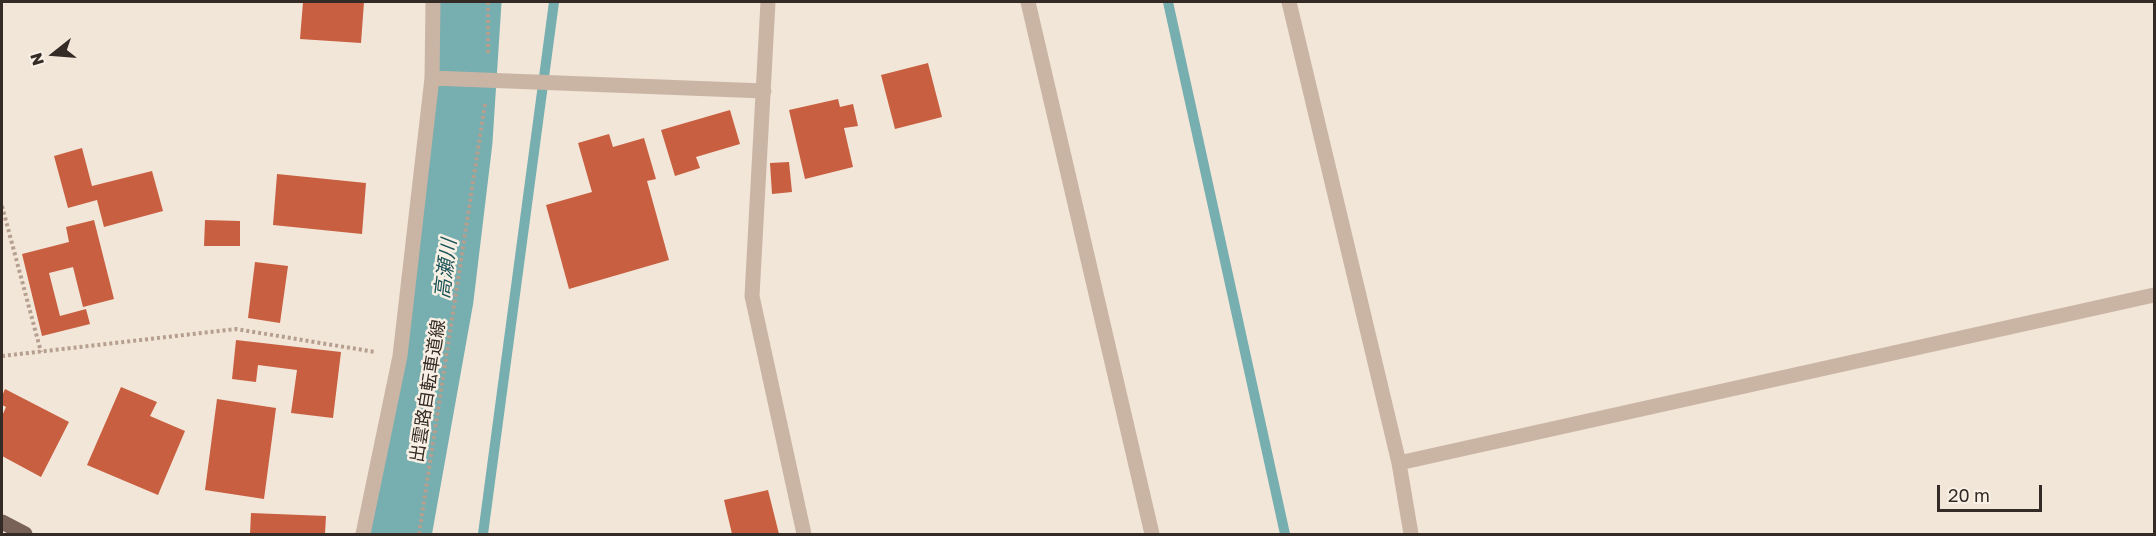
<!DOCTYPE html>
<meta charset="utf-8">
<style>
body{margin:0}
#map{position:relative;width:2156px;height:536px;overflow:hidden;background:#f2e6d9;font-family:"Golos Text",sans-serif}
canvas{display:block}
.frame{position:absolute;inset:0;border:3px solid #352b26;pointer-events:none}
.north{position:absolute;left:24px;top:24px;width:60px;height:60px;-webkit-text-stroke:4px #f9f0e5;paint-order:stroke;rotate:253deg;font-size:16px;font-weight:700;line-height:24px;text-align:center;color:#352b26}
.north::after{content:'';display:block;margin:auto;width:21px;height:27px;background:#352b26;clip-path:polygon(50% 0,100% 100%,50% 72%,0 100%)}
.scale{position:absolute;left:1937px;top:485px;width:105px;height:27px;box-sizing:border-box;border:3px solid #352b26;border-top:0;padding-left:8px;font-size:18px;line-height:21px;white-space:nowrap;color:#352b26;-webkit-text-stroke:4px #f9f0e5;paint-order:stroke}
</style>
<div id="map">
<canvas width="2156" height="536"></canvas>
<div class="frame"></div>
<div class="north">N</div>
<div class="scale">20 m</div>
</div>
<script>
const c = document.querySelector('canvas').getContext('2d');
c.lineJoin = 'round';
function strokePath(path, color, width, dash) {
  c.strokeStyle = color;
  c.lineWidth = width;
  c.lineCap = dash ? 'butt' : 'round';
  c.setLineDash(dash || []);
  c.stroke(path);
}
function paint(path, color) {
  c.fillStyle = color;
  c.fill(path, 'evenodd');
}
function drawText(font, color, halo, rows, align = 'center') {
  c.font = font + ' "Golos Text","Noto Sans JP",sans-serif';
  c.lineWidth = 5;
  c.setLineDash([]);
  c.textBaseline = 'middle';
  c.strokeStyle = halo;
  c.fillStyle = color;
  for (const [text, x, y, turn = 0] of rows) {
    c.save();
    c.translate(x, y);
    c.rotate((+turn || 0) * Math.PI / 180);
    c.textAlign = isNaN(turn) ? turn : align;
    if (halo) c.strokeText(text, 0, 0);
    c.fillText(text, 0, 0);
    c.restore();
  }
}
strokePath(new Path2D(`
 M1168,2L1285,534
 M483,534L554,2`), '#77aeaf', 10);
strokePath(new Path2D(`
 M400,534L442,299L461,141L470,2`), '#77aeaf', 63);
paint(new Path2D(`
 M303,2H364L361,43L300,39Z
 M928,63L942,117L895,129L881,75Z
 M838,99L840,107L853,104L858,126L844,128L853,167L805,179L789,110Z
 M730,110L740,144L696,157L700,168L675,176L661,130Z
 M609,134L613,147L644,138L656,179L647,181L669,260L569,289L546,205L592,192L578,143Z
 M82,148L92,186L152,171L163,211L104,227L97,200L68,208L54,156Z
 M789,162L792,192L772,194L770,163Z
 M277,174L366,183L362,234L273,225Z
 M94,220L114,299L83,307L73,267L49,273L60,316L86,309L90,324L42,336L22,254L69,242L66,227Z
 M205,220L240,221V246H204Z
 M255,262L288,266L280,323L248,318Z
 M236,340L341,352L333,418L291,413L297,370L258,365L256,382L232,379Z
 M121,387L157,402L150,416L185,431L158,495L87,465Z
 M5,389L69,422L41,477L2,456V416L6,407L2,405V396Z
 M217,399L276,408L264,499L205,490Z
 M768,490L779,534H732L724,500Z
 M251,513L326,516L325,534H250Z`), '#c85f40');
strokePath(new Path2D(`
 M488,2V55
 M2,206L41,352
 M2,356L236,329L375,352
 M419,534L485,104`), '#b69f8f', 4, [3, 3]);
strokePath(new Path2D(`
 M768,2L752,296L804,534
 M1028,2L1152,534
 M1289,2L1399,463L1411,534
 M432,78L764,91
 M1399,463L2154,295
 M363,534L400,356L432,78L433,2`), '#cab5a5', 15);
strokePath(new Path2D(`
 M2,522L25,534`), '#786157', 15);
drawText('18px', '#352b26', '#f9f0e5', [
 ["出雲路自転車道線",428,391,-81]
]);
drawText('italic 20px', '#1b5457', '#f9f0e5', [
 ["高瀬川",446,269,-83]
]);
</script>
